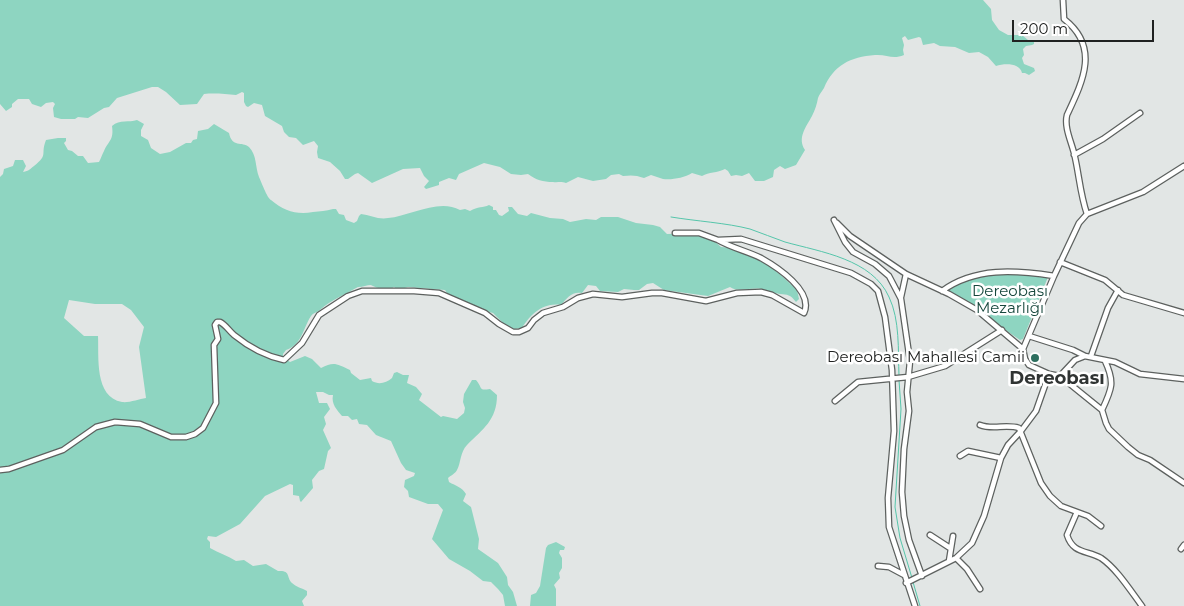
<!DOCTYPE html>
<meta charset="utf-8">
<style>
body{margin:0}
#map{position:relative;width:1184px;height:606px;overflow:hidden;background:#e2e6e5;font-family:Montserrat,sans-serif}
canvas{display:block}
.scale{position:absolute;left:1012px;top:20px;width:142px;height:22px;box-sizing:border-box;border:2px solid #202221;border-top:0;padding-left:6px;font-size:15px;line-height:18px;white-space:nowrap;color:#202221;-webkit-text-stroke:4px #fff;paint-order:stroke}
</style>
<div id="map">
<canvas width="1184" height="606"></canvas>
<div class="scale">200 m</div>
</div>
<script>
const c = document.querySelector('canvas').getContext('2d');
c.lineJoin = 'round';
function paint(path, color) {
  c.fillStyle = color;
  c.fill(path, 'evenodd');
}
function strokePath(path, color, width, dash) {
  c.strokeStyle = color;
  c.lineWidth = width;
  c.lineCap = dash ? 'butt' : 'round';
  c.setLineDash(dash || []);
  c.stroke(path);
}
function drawText(font, color, halo, rows, align = 'center') {
  c.font = font + ' Montserrat,sans-serif';
  c.lineWidth = 5;
  c.setLineDash([]);
  c.textBaseline = 'middle';
  c.strokeStyle = halo;
  c.fillStyle = color;
  for (const [text, x, y, turn = 0] of rows) {
    c.save();
    c.translate(x, y);
    c.rotate((+turn || 0) * Math.PI / 180);
    c.textAlign = isNaN(turn) ? turn : align;
    if (halo) c.strokeText(text, 0, 0);
    c.fillText(text, 0, 0);
    c.restore();
  }
}
paint(new Path2D(`
 M0,0H983L991,9L992,20L999,30L1008,35H1022L1028,40H1034V44L1032,45L1026,46L1023,49L1024,55L1022,58L1024,64L1034,68L1035,71L1029,75L1025,73H1022C1020,63 1005,63 996,66L988,57L979,52L969,53L955,47L940,46L934,43L923,45L921,38L919,37L908,40L905,36L902,38L904,45L903,50L904,55C892,60 887,54 875,55C850,57 834,65 824,88C822,91 819,95 818,98C817,104 815,110 812,116C806,127 797,138 805,150L796,165L785,169L780,166L774,170L773,177L764,181H755L749,173L742,176L736,175L731,176L728,171L725,169C717,173 709,172 702,176L692,173C684,178 672,180 663,179C659,178 655,176 651,175L644,178C636,175 631,175 623,176L619,174L611,175L606,179L593,181L578,177L566,183C560,181 558,183 553,182C543,182 536,180 528,174L521,175L511,174L500,167L484,163L459,174L456,180L449,178L439,182V185L426,189L424,187L429,181L424,176L420,168L403,169L372,183L358,173L355,174L348,179H345L340,171L330,162L318,158L317,152L318,146L314,141L303,145L296,138L289,137L284,132L282,126L265,116L262,105L254,103L248,107L246,106L244,102V93L242,92L236,95C226,94 214,93 204,94L197,104L180,105L166,92L158,87H152L117,98L109,107L104,108L88,118L78,117L75,119H61L54,117L53,108L55,104L53,102L46,103L41,107L32,104L29,99H18L12,104V107L6,111L0,104Z
 M137,120L144,124L141,130V136L148,140L151,148L160,154L170,152L186,143H191L193,140L197,139L198,131L208,129L214,124L229,133C232,148 242,141 249,147C257,155 255,167 259,177C261,181 267,198 271,200C284,211 297,215 313,212C320,211 326,211 333,209H336L339,214L344,215L346,220L354,223L357,221L359,216L361,214C370,215 379,220 388,218C410,216 439,198 460,210L465,209L470,211C478,206 483,208 489,205L493,207V210H496L499,215L502,216L509,211L508,207H512L518,214L527,216L531,213L550,218L563,219L570,222L586,219L596,220L601,217H618L636,223L653,225L660,227L667,234L697,233L712,239L721,247L734,248L744,252L771,267L783,277L797,290L799,299L796,302C790,294 788,295 780,294C773,293 767,290 761,289C751,287 738,293 730,287L708,296L664,290L653,283L647,284L639,290H634L624,289L618,292L600,291L596,286L588,285L582,293C572,291 567,298 561,305C543,302 530,315 522,328L514,329L504,324L493,313L469,306L447,293L445,290L408,287L398,290L394,287L391,289C387,287 383,289 378,288C377,288 371,285 371,285C367,285 363,287 358,287C346,294 331,300 321,309C318,312 313,313 311,316C303,328 302,345 286,350L283,354V357L290,362L305,356L312,359L321,368C334,361 337,364 350,370L351,373L360,380L371,378L372,381C379,385 386,383 392,378L394,373L397,372L403,375H409L407,383L416,387L422,394L419,400L441,417L443,416L457,419L464,413L465,408L463,402L464,394L472,380H476C483,388 478,391 490,389L497,395C497,420 483,429 467,445C460,452 461,463 457,470C456,473 450,476 448,478L449,482C456,486 462,487 466,494L463,501L471,507L479,539L478,549L498,563L507,577L508,585L513,592L517,606H505L503,595L498,589L491,582L483,581L470,571L449,559L432,539L443,510L438,504H428L409,497L408,491L404,487L405,480L414,476L415,473L406,470L401,463L391,441L376,435L367,425L359,424L357,419L352,420L348,416H342C337,410 331,404 333,395H329L323,392H316L319,403H327L330,409L324,417L326,424L323,430L331,448L328,451L324,469L319,471L312,480L313,488L301,502L300,501L299,496L293,495V485L290,484L265,496L240,524L216,537L208,536L207,539L210,542V548C219,553 228,556 236,561L244,560L253,566L266,564L278,571C291,570 286,577 292,583C296,587 302,588 307,591V595L302,601L304,606H0V177L3,174L4,169L13,166L15,160H23L26,166L23,172C29,171 30,169 34,166C49,154 40,155 46,140L58,138H66V141L64,143L68,150L72,151L78,156H83L88,163L99,162C101,158 102,155 104,151C109,140 114,140 112,126C120,119 129,123 137,120ZM69,300L95,304H122L131,310L144,327L139,347L146,398C139,399 129,403 122,402C94,397 99,356 98,336H84L64,318Z
 M1010,273L1048,277L1023,339L1020,340L949,291L950,286L972,278Z
 M556,542L565,547L564,550H560L559,553L562,558V568L559,573L560,578L554,585L556,589V606H530L531,595L536,593L540,586L546,548L548,545Z`), '#8ed5c1');
strokePath(new Path2D(`
 M671,217C695,221 727,223 750,229C762,233 773,238 785,242C821,252 872,259 889,297C900,320 898,350 899,376
 M899,380L901,409L895,507L900,538L912,578
 M913,582L920,606`), '#55c5aa', 1);
const minor = new Path2D(`
 M1063,0L1064,19C1100,47 1083,81 1067,115C1064,127 1071,141 1074,153C1079,173 1080,194 1087,214
 M1074,155L1103,139L1140,113
 M1184,166L1143,192L1087,214L1079,223L1054,276L1023,349L1025,359L1029,365L1049,374L1060,376L1102,410L1106,423L1109,429L1128,447L1138,455L1150,460L1184,483
 M834,220L845,242L853,252L875,264L889,276L901,299L910,361L907,392L909,411L904,449L902,492L904,516L909,540L922,576
 M837,223L850,236L906,274L949,294L977,310L1023,349
 M675,233H699L718,240L741,239L851,273L871,284L878,291L885,317L892,370L894,431L888,498L889,527L915,606
 M1060,262L1105,280L1123,295L1184,313
 M942,291C975,267 1015,270 1054,276
 M901,297L906,274
 M1029,336L1073,350L1085,356L1115,362L1140,374L1184,379
 M1091,356L1108,308L1118,290
 M1060,376L1075,360L1085,356
 M835,401L858,382L908,377L945,366L1002,330
 M1102,410C1112,389 1115,382 1105,361
 M980,425C992,430 1006,424 1019,428L1041,483L1050,496L1061,506L1088,516L1101,526
 M960,456L968,451L1001,458
 M0,470L9,469L63,450L96,427L115,422L140,424L171,437H186L195,434L203,428L216,403L214,345L218,339L215,325L217,322H220C226,325 229,331 234,335C250,348 265,356 284,360L302,343L319,315L348,296L362,291H414L439,293L485,313L499,324L513,332H519L528,328L534,320L543,313L563,307L578,298L593,294L622,297L652,293H662L706,301L737,293L761,292L772,295L804,313C814,291 777,267 761,258C747,251 732,248 718,240
 M1077,512L1067,535C1073,554 1087,550 1101,558C1117,569 1130,590 1142,606
 M930,535L950,548
 M1181,549L1184,545
 M956,558L967,569L980,589
 M949,561L953,536
 M878,566L889,567L904,575
 M906,583L956,558L972,543L984,516L1001,458L1008,445L1021,431L1036,411L1049,374`);
strokePath(minor, '#5d615f', 7);
strokePath(minor, '#fff', 4.5);
for (const [x, y, r, color] of [
 [1035,358,5,"#2d6f5f"]
]) {
  const dot = new Path2D();
  dot.arc(x, y, r, 0, 2 * Math.PI);
  c.fillStyle = color;
  c.fill(dot);
  strokePath(dot, '#fff', 2);
}
drawText('15px', '#16473c', '#fff', [
 ["Dereobası",1010,292],
 ["Mezarlığı",1010,309]
]);
drawText('15px', '#202221', '#fff', [
 ["Dereobası Mahallesi Camii",1025,358]
], 'right');
drawText('bold 18px', '#303433', '#fff', [
 ["Dereobası",1057,379]
]);
</script>
